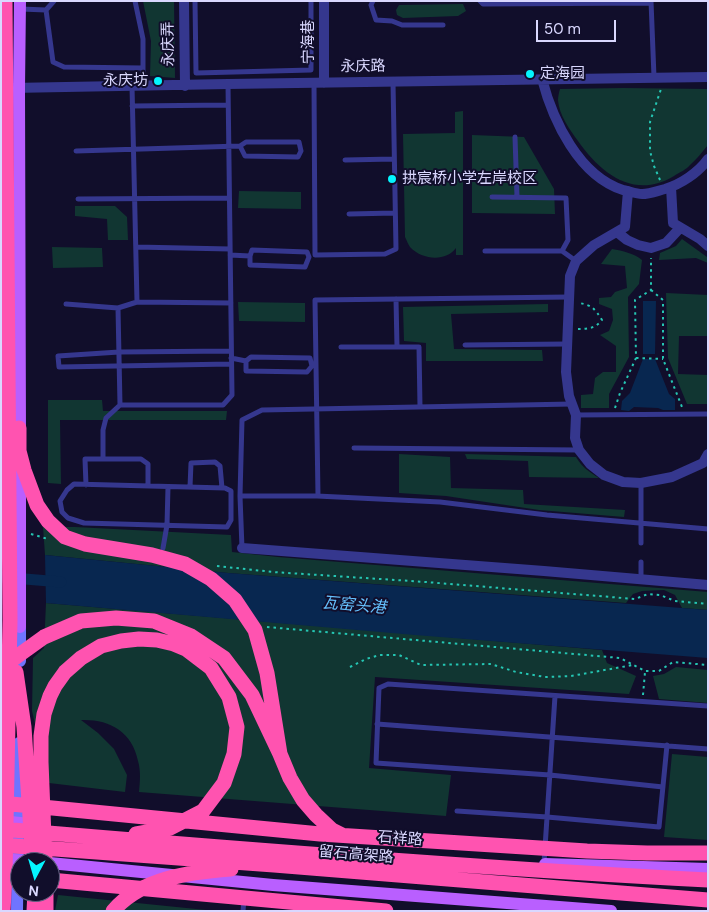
<!DOCTYPE html>
<meta charset="utf-8">
<style>
body{margin:0}
#map{position:relative;width:709px;height:912px;overflow:hidden;background:#110e2b;font-family:"DM Sans",sans-serif}
canvas{display:block}
.frame{position:absolute;inset:0;border:2px solid #dad8ff;pointer-events:none}
.north{position:absolute;left:10px;top:852px;width:50px;height:50px;box-sizing:border-box;background:#110e2b;border:1px solid #615f80;border-radius:50%;rotate:186deg;font-size:14px;font-weight:700;line-height:20px;text-align:center;color:#dad8ff}
.north::after{content:'';display:block;margin:auto;width:18px;height:22px;background:#04f5ff;clip-path:polygon(50% 0,100% 100%,50% 72%,0 100%)}
.scale{position:absolute;left:536px;top:20px;width:80px;height:22px;box-sizing:border-box;border:2px solid #dad8ff;border-top:0;padding-left:6px;font-size:15px;line-height:18px;white-space:nowrap;color:#dad8ff;-webkit-text-stroke:4px #110e2b;paint-order:stroke}
</style>
<div id="map">
<canvas width="709" height="912"></canvas>
<div class="frame"></div>
<div class="north">N</div>
<div class="scale">50 m</div>
</div>
<script>
const c = document.querySelector('canvas').getContext('2d');
c.lineJoin = 'round';
function paint(path, color) {
  c.fillStyle = color;
  c.fill(path, 'evenodd');
}
function strokePath(path, color, width, dash) {
  c.strokeStyle = color;
  c.lineWidth = width;
  c.lineCap = dash ? 'butt' : 'round';
  c.setLineDash(dash || []);
  c.stroke(path);
}
function drawText(font, color, halo, rows, align = 'center') {
  c.font = font + ' "DM Sans","Noto Sans SC",sans-serif';
  c.lineWidth = 4;
  c.setLineDash([]);
  c.textBaseline = 'middle';
  c.strokeStyle = halo;
  c.fillStyle = color;
  for (const [text, x, y, turn = 0] of rows) {
    c.save();
    c.translate(x, y);
    c.rotate((+turn || 0) * Math.PI / 180);
    c.textAlign = isNaN(turn) ? turn : align;
    if (halo) c.strokeText(text, 0, 0);
    c.fillText(text, 0, 0);
    c.restore();
  }
}
paint(new Path2D(`
 M143,1H174L175,78L150,76L151,41Z
 M463,4L466,11L458,16L403,18L397,15L396,10L399,5Z
 M623,88L708,89V145C702,152 697,159 690,165C686,170 680,172 674,176C635,200 601,174 578,141C570,130 559,115 558,100C558,97 559,92 560,89Z
 M463,111V255H456V248C446,262 422,260 410,247C408,244 407,241 405,237L403,134L455,133V112Z
 M472,135L524,137L554,189L555,214L472,213Z
 M239,191L301,192V209L238,208Z
 M75,206H115L127,217L128,240H108L107,219L75,216Z
 M682,239L707,257L708,263L696,258L659,260L660,253L676,246Z
 M52,247L102,248L103,267L53,268Z
 M612,249C623,251 633,253 642,260L639,284L628,297L629,357L609,394V408H581V395L593,394L595,378L603,372H616V346L600,335L609,331L613,320L612,309L599,304V298L611,297L615,292L627,288L625,266L601,264Z
 M666,293L708,295V336H679L678,374L708,375V404H687L668,358Z
 M238,302L305,303V322L239,321Z
 M548,304V312L451,314L454,349L542,350L543,361H426V343L404,341L403,307Z
 M48,400H102L103,411H227L226,420H60L61,484L48,483Z
 M399,454L450,457L451,488L523,490L524,504L625,510L624,517L539,510L446,496L399,493Z
 M465,454L576,457C582,467 589,472 599,478L529,477L528,461L467,459Z
 M43,527H75L231,535L232,552L278,557L708,592V610L682,608L675,595L664,590L642,591L633,594L626,603L228,573L45,555Z
 M46,603L602,650L607,663L636,676L629,694L375,677L369,768L451,775L446,816L139,792C140,782 141,771 138,761C132,731 109,719 81,720L98,733L114,749L127,775L125,792L49,783L32,711L33,658L44,648Z
 M676,667L708,670V703L659,699L653,676L664,674Z
 M672,754L708,757V840L664,837Z
 M58,895L216,911H55Z`), '#113632');
paint(new Path2D(`
 M643,301H656L655,354H643Z
 M643,359H655L669,394L675,399V410H663L658,408L634,407L629,411L621,410L622,401L630,393Z
 M45,555L228,573L708,610V658L415,635L46,603Z`), '#082750');
strokePath(new Path2D(`
 M1,577L61,582`), '#082750', 11);
strokePath(new Path2D(`
 M660,180L654,166L650,151V122L661,89
 M651,290L663,300V359L682,407
 M578,329C588,329 596,328 602,320C595,309 592,305 579,303
 M636,358L663,359
 M615,408L620,393L636,358L635,300L651,290V258
 M31,534L48,539
 M217,566L273,572L426,582L635,599L648,594L660,595L675,601L708,604
 M267,627L620,658L645,671H659L673,662L708,665
 M350,667L366,659L380,655H399L421,665L491,664L516,672L545,677L571,676L633,665
 M643,695L645,672`), '#25c6b3', 2, [2.5, 4]);
strokePath(new Path2D(`
 M54,1L46,10L53,62L64,67L143,68
 M135,1L143,39V85
 M195,1L196,73L311,70V1
 M373,1L371,5L376,20L392,21L402,25H443
 M480,1L483,4L651,3
 M651,1L654,77
 M21,9L46,10
 M314,83L315,255L385,254L396,249L393,82
 M132,86L137,302
 M132,106L228,105
 M515,137L517,197
 M76,151L240,146L246,142H299L301,151L298,157L245,156L240,146
 M345,160L394,159
 M492,197L566,198L568,240L562,251
 M78,199L229,198
 M349,214L395,213
 M136,247L230,249
 M485,251H562L576,261
 M230,255L250,256V265L305,267L309,257L307,252L252,250L250,256
 M396,299L397,347
 M66,304L118,308L137,302L231,303
 M118,308L120,405H223L232,395L228,84
 M465,345L567,344
 M341,347H419L420,407
 M231,358L246,361L251,357L310,358L312,366L307,372L246,371V361
 M231,364L59,367L58,356L119,352L231,351
 M576,415L708,414
 M354,448L579,450
 M103,459V430L106,418L120,405
 M641,483V543
 M74,484L225,488L231,491V520L227,527L84,523L68,518L62,512L60,501L67,490Z
 M86,485L85,459H141L148,464V486
 M190,487L191,463L215,462L220,466L222,488
 M240,496H317L440,502L547,515L708,529
 M318,496L315,300L569,297
 M163,548L167,525L168,487
 M242,548L240,496L242,420L262,410L572,404
 M641,579V562
 M377,724L708,749
 M663,787L550,775L376,763L379,688L388,684L708,706
 M457,811L547,817L659,827L667,745
 M544,863L555,696
 M243,911L244,899`), '#35378e', 5);
strokePath(new Path2D(`
 M184,1L185,86
 M324,1V83
 M542,79C553,121 579,176 623,190C629,191 636,194 642,194C650,194 657,191 665,189C681,184 698,173 708,159
 M11,88L228,84L708,77
 M671,187L673,223L700,239L708,246
 M628,191L625,227L594,245L576,261L570,276L566,372L569,396L576,415L575,438L579,450L590,464L604,475L623,482L641,483L672,477L703,463L708,454
 M617,232L627,240L638,245L651,248L666,243L680,228
 M242,548L544,571L708,585`), '#35378e', 10);
strokePath(new Path2D(`
 M20,661V627
 M17,911L19,743`), '#6f74ff', 12);
strokePath(new Path2D(`
 M20,1L19,88L20,437
 M20,627V465
 M1,821L39,825
 M1,859L38,862
 M50,863L273,885L611,911
 M545,864L708,869`), '#b95fff', 12);
strokePath(new Path2D(`
 M46,892V911
 M34,911L35,892`), '#ff53b0', 15);
strokePath(new Path2D(`
 M19,428V451L24,470L37,505L48,521L65,537L85,544L152,555L185,564L211,579L235,600L255,630L267,673L280,754
 M5,669L12,660L44,637L81,621L116,618L154,621L191,636L224,658L252,695L280,754L290,778L303,800L316,815L332,830L342,835
 M16,672L24,727L33,862
 M1,803L320,834L587,851L647,853H708
 M1,829C236,849 472,868 708,880
 M1,845L274,865L708,900
 M45,862L41,762V736L44,714L50,696L55,686L65,672L81,658L101,646L121,641L139,639L157,640L174,644L186,649L211,668L229,697L237,727L234,754L224,783L203,811L170,828L136,834
 M1,875L20,877
 M50,880L386,911
 M3,911L5,875L10,620L5,1
 M113,911C141,878 190,872 231,869`), '#ff53b0', 15);
for (const [x, y, r, color] of [
 [530,74,5,"#04f5ff"],
 [158,81,5,"#04f5ff"],
 [392,179,5,"#04f5ff"]
]) {
  const dot = new Path2D();
  dot.arc(x, y, r, 0, 2 * Math.PI);
  c.fillStyle = color;
  c.fill(dot);
  strokePath(dot, '#110e2b', 2);
}
drawText('15px', '#dad8ff', '#110e2b', [
 ["宁海巷",309,42,-90],
 ["永庆弄",169,44,-91],
 ["永庆路",363,67,-1],
 ["石祥路",400,839,4],
 ["留石高架路",356,855,5]
]);
drawText('15px', '#dad8ff', '#110e2b', [
 ["定海园",540,74],
 ["永庆坊",148,81,"right"],
 ["拱宸桥小学左岸校区",402,179]
], 'left');
drawText('italic 16px', '#66c2ff', '#110e2b', [
 ["瓦窑头港",354,606,5]
]);
</script>
